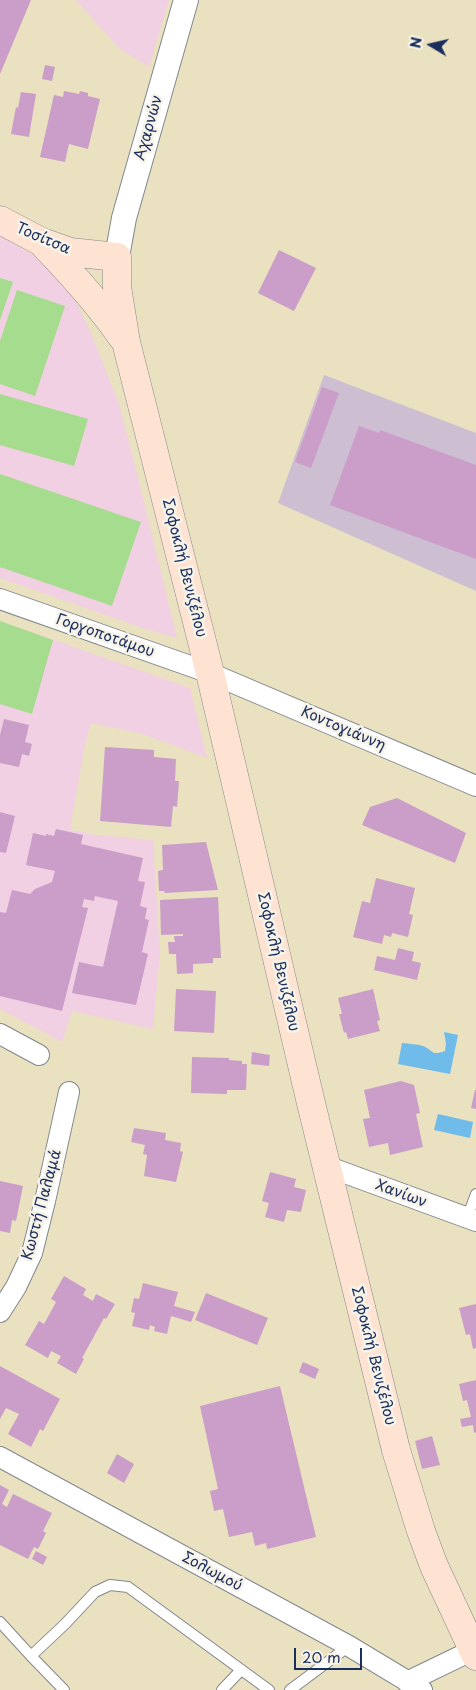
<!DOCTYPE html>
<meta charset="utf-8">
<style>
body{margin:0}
#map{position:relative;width:476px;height:1690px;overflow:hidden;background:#e9e1bf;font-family:"Playpen Sans",sans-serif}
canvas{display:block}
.north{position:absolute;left:406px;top:20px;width:50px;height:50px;-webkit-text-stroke:4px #f7f3e8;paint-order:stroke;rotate:279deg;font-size:14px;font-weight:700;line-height:20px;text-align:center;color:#1b2f5e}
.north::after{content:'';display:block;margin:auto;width:18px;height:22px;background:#1b2f5e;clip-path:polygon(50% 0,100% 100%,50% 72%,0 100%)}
.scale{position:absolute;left:294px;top:1648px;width:68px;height:22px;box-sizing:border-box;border:2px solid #1b2f5e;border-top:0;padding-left:6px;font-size:15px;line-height:18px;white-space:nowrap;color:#1b2f5e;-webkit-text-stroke:4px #f7f3e8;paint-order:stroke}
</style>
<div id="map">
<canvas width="476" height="1690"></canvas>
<div class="north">N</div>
<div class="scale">20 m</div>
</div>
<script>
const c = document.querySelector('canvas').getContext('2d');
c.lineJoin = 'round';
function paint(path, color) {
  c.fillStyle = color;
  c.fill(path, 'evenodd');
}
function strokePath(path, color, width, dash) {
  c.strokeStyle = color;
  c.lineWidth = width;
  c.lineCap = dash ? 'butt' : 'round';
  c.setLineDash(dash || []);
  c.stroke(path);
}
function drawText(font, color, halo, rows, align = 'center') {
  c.font = font + ' "Playpen Sans",sans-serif';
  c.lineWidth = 5;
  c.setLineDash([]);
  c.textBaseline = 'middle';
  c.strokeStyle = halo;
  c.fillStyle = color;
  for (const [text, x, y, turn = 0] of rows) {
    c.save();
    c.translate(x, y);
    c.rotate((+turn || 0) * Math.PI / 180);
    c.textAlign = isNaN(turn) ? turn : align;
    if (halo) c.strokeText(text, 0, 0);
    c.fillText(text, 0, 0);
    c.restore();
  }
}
paint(new Path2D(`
 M76,0H169L149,67L120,49Z
 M0,236L34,255L58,275L75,300L91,333L119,404L135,466L177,638L143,628L0,578Z
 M0,621L190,688L207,758L143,734L91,723L85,744L70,830L86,832L87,834L153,840L160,954L153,1029L72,1011L62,1042L0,1009Z`), '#f1d0e3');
paint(new Path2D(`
 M324,375L476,433V591L278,503Z`), '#cebed1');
paint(new Path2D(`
 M0,278L13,282L0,320Z
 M17,290L65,306L35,396L0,384V341Z
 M0,394L88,419L74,466L0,445Z
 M0,474L141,522L112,606L0,567Z
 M0,621L53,640L32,714L0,704Z`), '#a6dc8d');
paint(new Path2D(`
 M444,1032L458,1035L450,1074L398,1064L402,1043C409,1044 417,1044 423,1046C434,1051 431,1056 445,1051L446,1043Z
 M438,1114L473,1122L470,1138L434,1130Z`), '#6fbbe9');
paint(new Path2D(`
 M0,0H31L0,74Z
 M45,65L55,67L52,81L42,79Z
 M64,91L79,94L80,91L88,93V96L100,99L88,149L69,144L65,162L40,157L54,95L63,97Z
 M21,92L36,94L29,137L11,134L16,107L18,108Z
 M279,250L316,268L294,311L258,293Z
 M322,387L339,393L311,468L295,462Z
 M359,426L379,433L380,430L476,465V559L330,505Z
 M4,719L29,725L25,742L32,744L29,756L22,754L19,767L0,763V735Z
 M105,747L154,750V757L176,759L175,781H179L177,807L173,806L171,827L100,821Z
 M397,798L466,833L455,863L362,825L370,807Z
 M0,812L15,816L6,853L0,852Z
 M56,829L83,835L81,844L143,858L138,881L145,882L140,906L147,908L145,919L149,920L142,952L148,954L136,1005L72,993L79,962L103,967L118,901L95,896L94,901L84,899L82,907L88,908L62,1011L0,996V912L6,913L12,890L30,894L35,889L52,882L55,871L26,865L33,833L46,836V834L54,836Z
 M206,842L218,890L165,893L164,891H159L158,871L163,870L162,845Z
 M376,878L415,888L409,914L413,915L408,937L392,933L391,937L384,935L382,944L353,937L362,901L370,903Z
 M218,897L221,958H213V963L193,964V973L177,974L176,954H169L168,942H175L174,936H183V934L161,935L160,900Z
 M398,948L414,952L412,961L421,963L417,980L374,970L377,956L395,960Z
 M176,989L216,991L214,1033L174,1031Z
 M373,989L380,1020L377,1021L380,1031L348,1039L346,1032L344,1033L339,1014H342L338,998Z
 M252,1052L270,1055L269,1066L251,1064Z
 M192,1057L229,1058V1060L242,1061V1064H247L246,1090H227V1094L191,1093Z
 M401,1081L414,1085L420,1113L416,1114L423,1147L390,1155L388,1143L369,1147L363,1119L370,1118L364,1090Z
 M475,1090H476V1109L471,1108Z
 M134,1128L166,1133L165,1140L181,1143L180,1151L183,1152L176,1182L144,1176L147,1155L143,1154L145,1145L131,1142Z
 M270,1172L296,1179L294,1187L306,1190L301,1212L287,1210L284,1222L265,1217L269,1203L262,1201Z
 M0,1181L23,1186L16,1221L12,1220L10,1233L0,1231Z
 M64,1276L86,1289L83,1295L93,1301L96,1294L115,1304L106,1319L104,1318L82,1358L84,1359L76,1374L57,1363L61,1356L51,1351L48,1358L25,1345L39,1321L44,1324L56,1302L51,1299Z
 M143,1283L178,1292L174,1306L195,1312L191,1322L171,1316L167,1334L154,1331L155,1327L150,1325L149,1330L132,1326L135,1313L131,1312L134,1298L139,1299Z
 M206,1293L268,1318L257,1345L195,1320Z
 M476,1304V1348L473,1349L470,1334L466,1335L459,1308Z
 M303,1362L319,1369L315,1379L299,1372Z
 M0,1366L60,1399L43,1431L40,1429L31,1447L8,1434L19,1414L6,1408L0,1419Z
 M476,1380V1432L474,1433L473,1425L462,1427L460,1419L471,1417L467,1400L463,1401L459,1384Z
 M280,1386L316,1537L267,1549L266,1543L255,1546L252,1532L229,1537L223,1509L214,1511L210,1491L218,1489L200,1406Z
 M432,1436L440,1465L422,1469L415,1441Z
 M117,1454L134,1464L124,1483L107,1473Z
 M0,1485L9,1490L2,1504L7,1507L13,1494L52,1513L43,1531L46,1533L38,1549L34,1547L28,1559L0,1545Z
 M36,1551L47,1557L43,1565L32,1559Z`), '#ca9ec9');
const service = new Path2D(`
 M467,1218L476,1194
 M0,1622L31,1656
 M64,1690L31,1656L65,1624L95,1592L110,1585L128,1587L269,1690
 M222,1690L241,1670
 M290,1690L349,1646`);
const minor = new Path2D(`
 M0,599L210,673L476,786
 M0,1034L39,1055
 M326,1166L476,1221
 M0,1312L16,1287L32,1253L45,1201L69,1092
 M0,1457L349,1646L422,1690
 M407,1682L473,1650`);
const tertiary = new Path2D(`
 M117,257L124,218L186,0`);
const secondary = new Path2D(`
 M0,220L42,242L70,252L117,257V287L126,342L210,673L310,1099L396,1450L421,1531L434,1566L476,1656
 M45,246C73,275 99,304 122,337`);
strokePath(service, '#82888e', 12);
strokePath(minor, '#82888e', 22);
strokePath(tertiary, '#82888e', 26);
strokePath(secondary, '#82888e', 29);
strokePath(service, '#fff', 10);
strokePath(minor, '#fff', 20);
strokePath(tertiary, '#fff', 24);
strokePath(secondary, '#fee3d2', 28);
drawText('15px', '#1b2f5e', '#f7f3e8', [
 ["Αχαρνών",149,128,-74],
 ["Τοσίτσα",43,239,23],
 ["Σοφοκλή Βενιζέλου",184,568,76],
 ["Γοργοποτάμου",105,636,19],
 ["Κοντογιάννη",343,729,23],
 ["Σοφοκλή Βενιζέλου",278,962,77],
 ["Χανίων",401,1194,20],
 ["Κωστή Παλαμά",42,1205,-75],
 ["Σοφοκλή Βενιζέλου",373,1356,76],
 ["Σολωμού",212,1572,28]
]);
</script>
